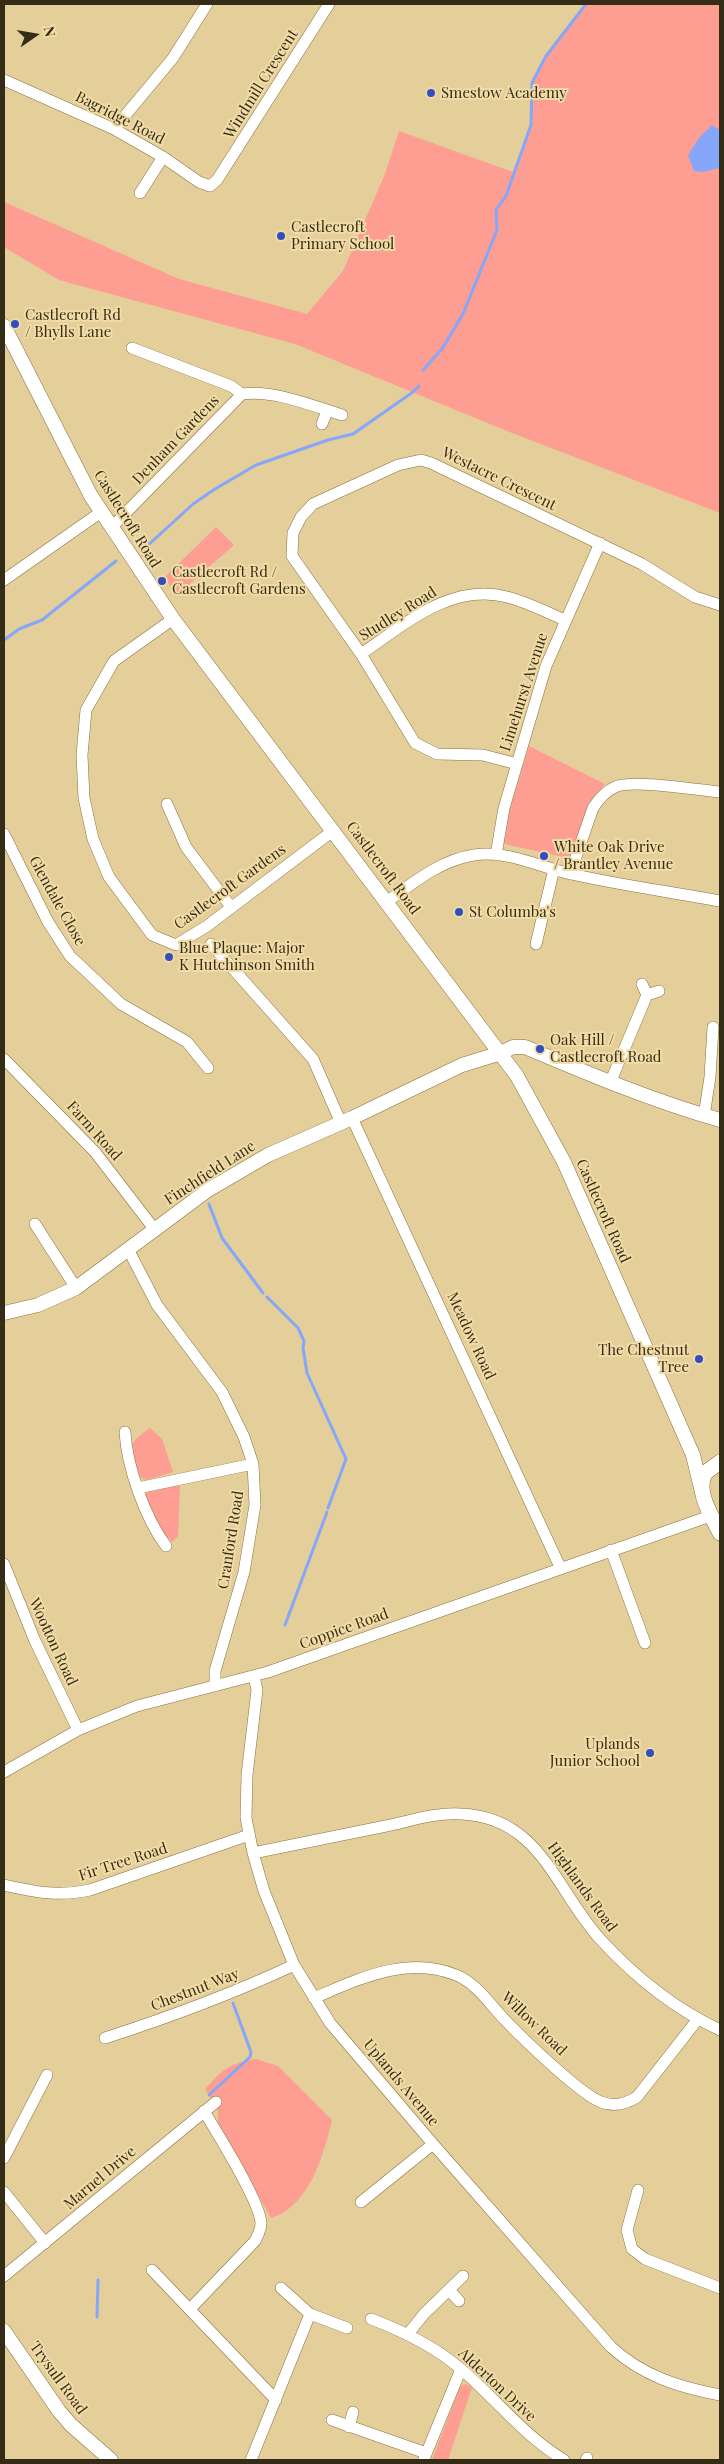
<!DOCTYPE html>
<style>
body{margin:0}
#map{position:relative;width:724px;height:2464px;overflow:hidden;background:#e4ce99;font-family:"Playfair Display",serif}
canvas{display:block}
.frame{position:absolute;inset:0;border:5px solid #342c17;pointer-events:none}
.north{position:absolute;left:10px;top:10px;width:50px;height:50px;-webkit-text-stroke:4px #f1dba6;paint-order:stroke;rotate:77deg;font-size:14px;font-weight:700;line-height:20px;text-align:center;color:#342c17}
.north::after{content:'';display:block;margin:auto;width:18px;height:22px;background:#342c17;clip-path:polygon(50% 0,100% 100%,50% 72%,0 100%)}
</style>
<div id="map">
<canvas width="724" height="2464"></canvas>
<div class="frame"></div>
<div class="north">N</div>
</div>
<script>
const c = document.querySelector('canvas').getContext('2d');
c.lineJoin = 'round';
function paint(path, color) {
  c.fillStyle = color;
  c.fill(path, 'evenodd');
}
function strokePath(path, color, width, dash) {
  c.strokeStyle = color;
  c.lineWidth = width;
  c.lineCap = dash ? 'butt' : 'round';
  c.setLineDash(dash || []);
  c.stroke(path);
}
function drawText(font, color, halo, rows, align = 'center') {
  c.font = font + ' "Playfair Display",serif';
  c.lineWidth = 4;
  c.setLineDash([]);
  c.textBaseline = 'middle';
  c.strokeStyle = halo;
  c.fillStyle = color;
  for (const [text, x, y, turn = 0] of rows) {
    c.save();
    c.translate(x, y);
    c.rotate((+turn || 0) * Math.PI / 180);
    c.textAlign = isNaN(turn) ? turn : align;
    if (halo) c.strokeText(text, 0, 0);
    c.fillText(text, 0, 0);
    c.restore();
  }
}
paint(new Path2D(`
 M586,4H720V513L507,431L295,344L59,280L4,247V202L179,279L307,314L343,271L385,174L399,131L513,172L531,125L532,83L546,56Z
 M216,527L234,545L176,596L165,577Z
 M529,746L605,784L591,802L572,859L500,843Z
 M150,1428L162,1439L173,1472L146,1480L140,1477C130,1448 123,1447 150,1428Z
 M180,1485L178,1536L172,1542L161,1530L145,1495L149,1489Z
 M256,2059L278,2066L332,2120C324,2154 309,2207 271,2218L218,2124V2110L205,2089C223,2069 230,2063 256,2059Z
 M465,2384L472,2387L448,2460H432L460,2387Z`), '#fe9d91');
paint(new Path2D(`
 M712,125L720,130V168L703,172L694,171L688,155L699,138Z`), '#86a6f9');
strokePath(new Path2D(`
 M423,370L442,349L463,314L497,230L496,210L506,196L531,125L532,83L546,56L586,4
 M145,548L193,504L215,489L256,465L328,440L353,434L413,392L419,386
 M4,640L19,629L42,620L116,561
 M209,1204L222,1238L263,1293
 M267,1297L298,1328L304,1341L303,1348L307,1373L346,1459L328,1508
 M285,1625L327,1512
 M209,2095L250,2057L251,2052L233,2003
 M97,2317L98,2280`), '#86a6f9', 3);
const minor = new Path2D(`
 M4,80L114,129L163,157L199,182L210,186L217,180L329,4
 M114,129L173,58L207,4
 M140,193L163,157
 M132,348L231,386L242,394
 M322,424L327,411
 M111,528L242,394C275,390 310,405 342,415
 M4,580L101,512
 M173,619L114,661L86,710L82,755L84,798L93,839L109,877L152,935L176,945L207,926L334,830
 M361,654C404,625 451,582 507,597C527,602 546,612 565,620
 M517,764L483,755L437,754L415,743L361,654L292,556L293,533L301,517L313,504L398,465L421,460L431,463L642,564L695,597L720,605
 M167,804L186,847L231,907
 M4,834L48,922L70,956L121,1004L187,1042L208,1068
 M496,855L504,808L546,666L600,543
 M570,874L593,808C598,800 606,791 615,787C633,779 698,790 720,792
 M388,901C414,882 441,860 474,855C508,850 539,867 571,874C620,885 671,892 720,901
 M211,944L313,1059L341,1123
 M536,944L554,869
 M642,984L647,995L659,991
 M4,1059L95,1152L155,1230
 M610,1083L647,995
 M704,1116L710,1077L713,1027
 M352,1118L560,1567
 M35,1224L76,1288
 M129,1251L157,1305L222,1392L244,1437L253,1464L255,1505L244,1572L215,1671V1686
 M125,1432C127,1467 145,1518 166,1546
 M138,1488L253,1464
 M611,1550L645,1643
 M4,1564L35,1641L78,1730
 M254,1676L257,1690L247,1775L246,1818L253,1853L264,1891L294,1965L330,2023L433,2144L611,2347C643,2376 678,2387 720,2395
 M4,1772L78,1730L137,1706L268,1672L713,1515
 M253,1853C297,1844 342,1835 386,1826C410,1821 436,1812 461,1814C540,1817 555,1889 600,1939C634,1976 675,2009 720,2030
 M4,1885C36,1892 57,1897 90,1890L249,1835
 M314,1998C359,1979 406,1955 456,1975C476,1983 489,2003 503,2018C521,2037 580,2094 601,2102C614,2107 626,2104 637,2097L698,2019
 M105,2038C170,2017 232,1994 294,1965
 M4,2158L47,2075
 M638,2190L627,2230L632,2249L645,2259L720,2288
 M4,2192L45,2243
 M361,2202L433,2144
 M152,2270L276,2400
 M4,2276L216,2102
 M281,2288L310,2314L347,2328
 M450,2291L459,2301
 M190,2309L255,2241C258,2235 261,2230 261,2223C260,2201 217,2133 204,2111
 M371,2319C403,2331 434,2346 461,2369C496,2399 524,2436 564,2460
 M408,2334L424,2314L463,2276
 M332,2420L426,2453
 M349,2427L353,2412
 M424,2459L461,2369
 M251,2460L310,2314
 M586,2460L587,2458`);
const tertiary = new Path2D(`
 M4,326L91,496L173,619L517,1076L564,1162L693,1455L701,1488
 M4,1313L38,1305L76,1288L208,1190L268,1155L352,1118L462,1065L501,1053L513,1047H525C589,1074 653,1101 720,1120
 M4,2331L59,2411L71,2425L111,2460`);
const secondary = new Path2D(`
 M720,1462L705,1473C695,1492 712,1516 720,1533`);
strokePath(minor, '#867240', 12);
strokePath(tertiary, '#867240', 15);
strokePath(secondary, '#867240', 16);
strokePath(minor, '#fff', 11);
strokePath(tertiary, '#fff', 14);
strokePath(secondary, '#fff', 15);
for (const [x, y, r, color] of [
 [431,93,5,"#304ebe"],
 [281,236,5,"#304ebe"],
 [15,324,5,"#304ebe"],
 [162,581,5,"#304ebe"],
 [544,856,5,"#304ebe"],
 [459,912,5,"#304ebe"],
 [169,957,5,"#304ebe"],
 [540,1049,5,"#304ebe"],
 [699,1359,5,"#304ebe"],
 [650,1753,5,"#304ebe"]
]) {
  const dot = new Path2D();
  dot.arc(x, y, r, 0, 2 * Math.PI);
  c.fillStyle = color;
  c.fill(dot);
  strokePath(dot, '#f1dba6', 2);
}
drawText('15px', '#342c17', '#f1dba6', [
 ["Windmill Crescent",261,84,-58],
 ["Bagridge Road",120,118,27],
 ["Denham Gardens",176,440,-46],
 ["Westacre Crescent",499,479,26],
 ["Castlecroft Road",127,519,58],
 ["Studley Road",398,614,-32],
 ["Limehurst Avenue",524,692,-72],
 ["Castlecroft Road",383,868,53],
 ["Castlecroft Gardens",230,887,-36],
 ["Glendale Close",57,901,61],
 ["Farm Road",94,1131,48],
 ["Finchfield Lane",210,1173,-33],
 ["Castlecroft Road",603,1211,66],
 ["Meadow Road",471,1336,65],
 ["Cranford Road",231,1540,-81],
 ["Coppice Road",344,1629,-20],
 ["Wootton Road",53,1642,65],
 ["Fir Tree Road",123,1862,-18],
 ["Highlands Road",582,1887,54],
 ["Chestnut Way",195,1990,-21],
 ["Willow Road",534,2024,44],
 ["Uplands Avenue",401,2083,50],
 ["Marnel Drive",100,2178,-40],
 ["Trysull Road",58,2378,54],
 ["Alderton Drive",497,2385,43]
]);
drawText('15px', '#342c17', '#f1dba6', [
 ["Smestow Academy",441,93],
 ["Castlecroft",291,227],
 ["Primary School",291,244],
 ["Castlecroft Rd",25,315],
 ["/ Bhylls Lane",25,332],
 ["Castlecroft Rd /",172,572],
 ["Castlecroft Gardens",172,589],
 ["White Oak Drive",554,847],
 ["/ Brantley Avenue",554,864],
 ["St Columba's",469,912],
 ["Blue Plaque: Major",179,948],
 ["K Hutchinson Smith",179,965],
 ["Oak Hill /",550,1040],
 ["Castlecroft Road",550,1057],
 ["The Chestnut",689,1350,"right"],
 ["Tree",689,1367,"right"],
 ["Uplands",640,1744,"right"],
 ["Junior School",640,1761,"right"]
], 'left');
</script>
